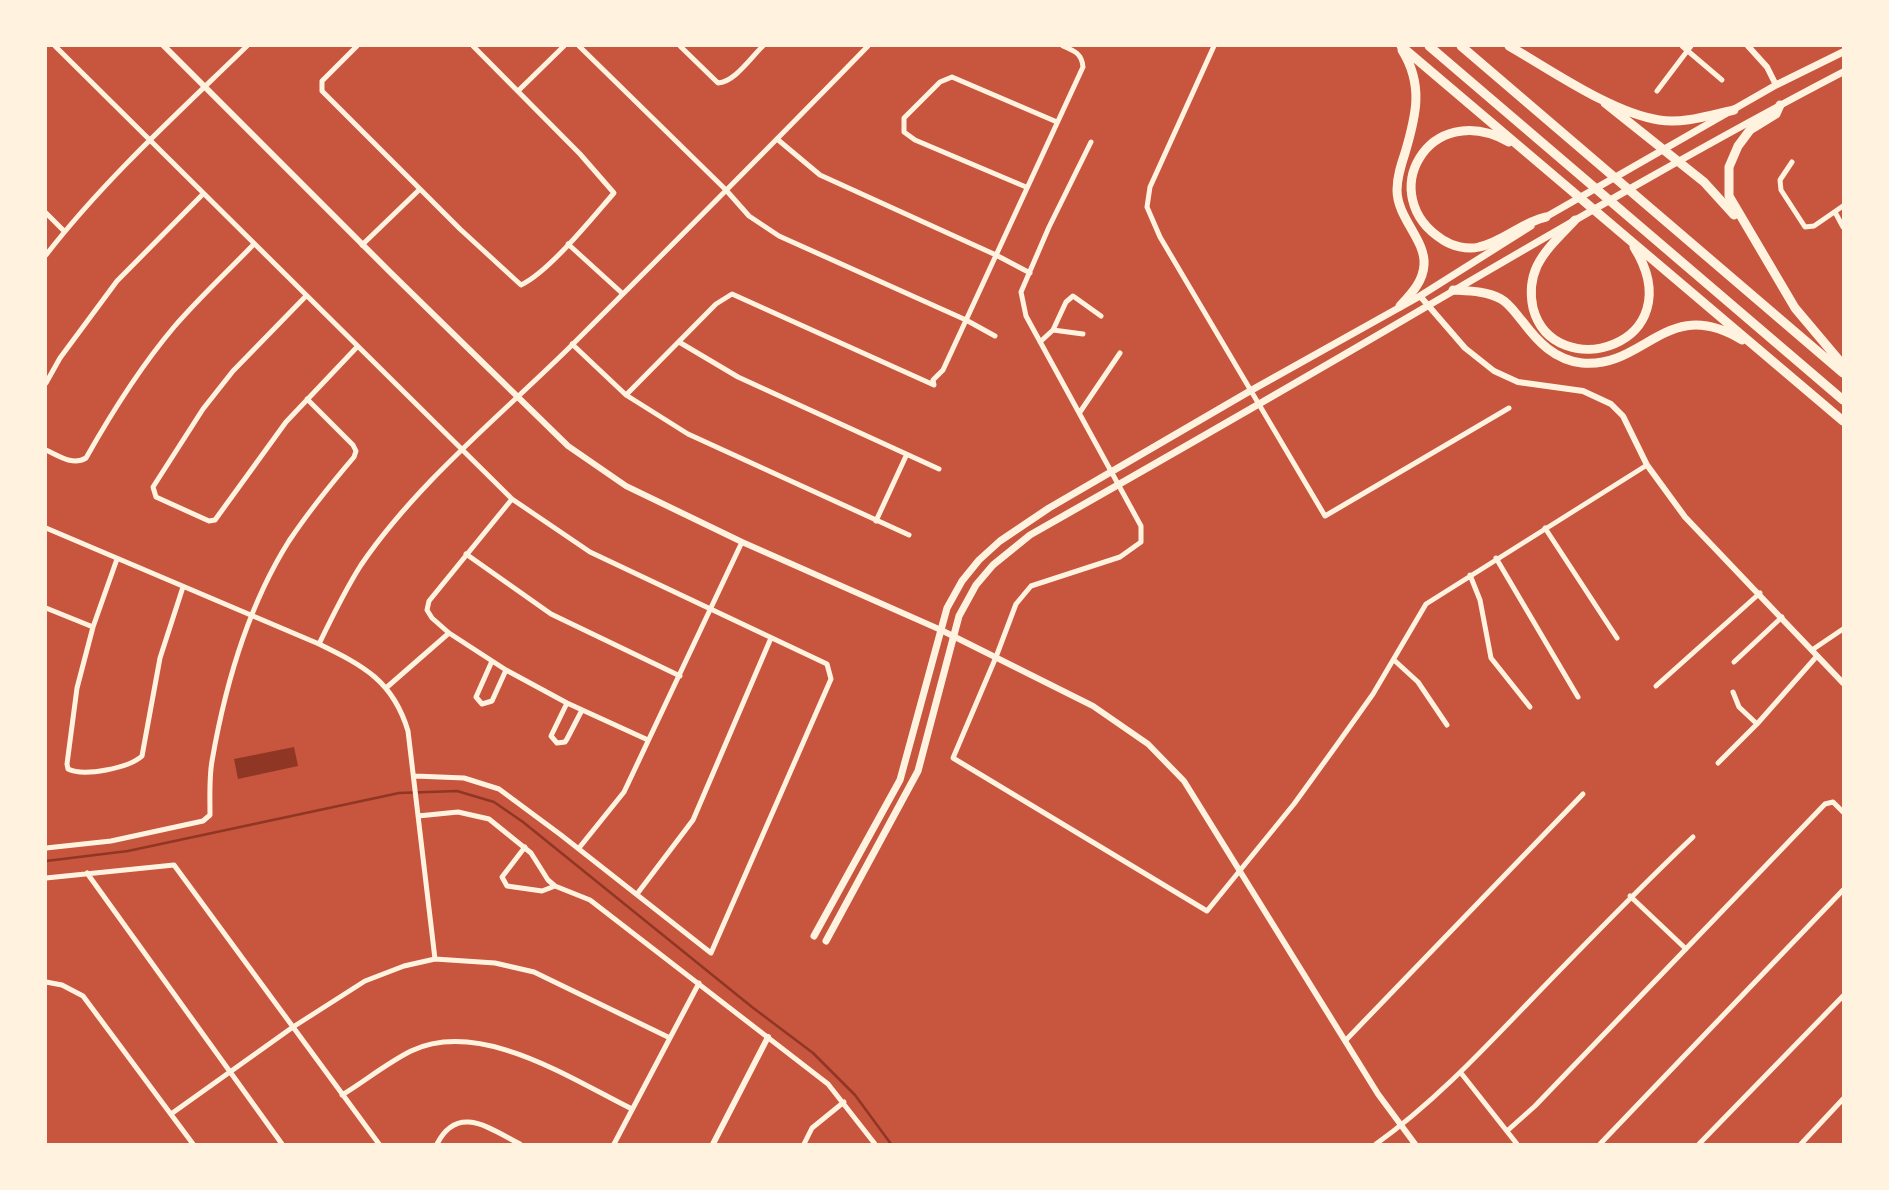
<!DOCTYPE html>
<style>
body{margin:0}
#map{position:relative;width:1889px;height:1190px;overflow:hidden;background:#c8553d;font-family:Karla,sans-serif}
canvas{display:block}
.frame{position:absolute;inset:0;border:47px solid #fff3e0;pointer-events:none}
</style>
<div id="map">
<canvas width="1889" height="1190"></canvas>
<div class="frame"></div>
</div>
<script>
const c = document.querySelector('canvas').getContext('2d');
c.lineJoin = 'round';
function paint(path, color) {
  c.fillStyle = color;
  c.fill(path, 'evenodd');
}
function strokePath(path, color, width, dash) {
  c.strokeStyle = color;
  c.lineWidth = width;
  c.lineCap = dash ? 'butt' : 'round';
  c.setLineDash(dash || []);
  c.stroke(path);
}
paint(new Path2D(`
 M294,747L298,766L238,779L234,759Z`), '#8f3625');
strokePath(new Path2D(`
 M46,861L128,851L399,793L457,791L494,802L523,822L752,1007L813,1053L855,1095L891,1144`), '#8f3625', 2.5);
strokePath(new Path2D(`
 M55,46L512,499L590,552L827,664L831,679L711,953L561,835L499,789L464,778L415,776
 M357,46L322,81V91L460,229L521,285C549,272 592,218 614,193L580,154L473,46
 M579,46L726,190L749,216L779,236L966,320L995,336
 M680,46L718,83C735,82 751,57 763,46
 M1214,46L1150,187L1147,207L1160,237L1325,516L1509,408
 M1682,46L1722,80
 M518,91L564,46
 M1657,91L1691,46
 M777,139L820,175L996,255L1030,273
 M1091,142L1049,227L1021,292L1026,316L1141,526V542L1120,557L1031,586L1016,604L996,657L953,758L1207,911L1294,804L1336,746L1373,694L1426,604L1647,465
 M1792,162L1780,180L1781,190L1805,227L1814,226L1843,206
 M1026,187L915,140L904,132V118L940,82L952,77L1057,122
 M1835,212L1843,227
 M46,213L64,231
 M568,244L623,294
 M362,245L420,189
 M46,255C105,179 178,113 247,46
 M306,296L233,371L203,409L153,487L156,497L209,521L215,520L286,422L357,347
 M1053,330L1083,334
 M679,342L738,377L939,469
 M1040,342L1053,330L1066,302L1073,296L1101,316
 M572,344L626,395L688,434L909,535
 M46,383L60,358L117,281L203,194
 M626,395L716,304L732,294L934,385L933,380L943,370L1083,67C1082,54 1075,51 1063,46
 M1080,412L1120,353
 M46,450C59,456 73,466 86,458C112,412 141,366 174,327C199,298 227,272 254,244
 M512,499L429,601L427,610L432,618L449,633L506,670L567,703L648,740
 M876,521L906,456
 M46,528L319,644C364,666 393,681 408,731L435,959
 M1545,528L1617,638
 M466,554L551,614L680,676
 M1496,558L1578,697
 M117,559L93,627L77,688L67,764L68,769C84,777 129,768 142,756L160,658L183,587
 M1470,575L1480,600L1491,658L1530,707
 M46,608L93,627
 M319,644C332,617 345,590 361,565C417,483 500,416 570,347C670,247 770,147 868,46
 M1812,650L1843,629
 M1394,660L1418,682L1447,725
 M492,661L476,697L482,704L492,701L506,670
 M1734,662L1782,617
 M1656,686L1760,593
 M386,688L449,633
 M1733,692L1739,707L1757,724
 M567,703L551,736L557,743L565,742L567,739L582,710
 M1718,763L1757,724L1817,656
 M418,816L458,812L489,819L531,853L548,880L555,886
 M525,847L502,877L507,886L542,891L555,886L590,900L828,1084L875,1144
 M46,848L111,841L203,821L210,815C210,797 209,778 212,761C225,686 248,606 289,541C309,511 331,484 354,457L356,451L353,445L307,399
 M579,848L624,792L742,542
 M87,873L282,1144
 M46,878L174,865L379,1144
 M637,894L693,820L771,638
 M1630,896L1686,949
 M46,982L62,985L83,996L193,1144
 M1345,1041L1583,794
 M1461,1073L1517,1144
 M342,1095C365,1081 387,1063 411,1051C480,1018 571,1079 632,1109
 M171,1114L293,1027L365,981L404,966L435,959L495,963L534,972L670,1038
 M1507,1131L1535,1106L1825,804L1833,802L1843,812
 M437,1144C458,1103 490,1129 520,1144
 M614,1144L699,983
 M804,1144L812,1128L844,1102
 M1376,1144C1432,1104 1480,1053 1528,1003C1582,947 1636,891 1693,837
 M1600,1144L1843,890
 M1699,1144L1843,996
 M1801,1144L1843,1099`), '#fff3e0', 5);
strokePath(new Path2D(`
 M164,46L390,272L568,446L626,486L742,542L941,630L1093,706L1148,744L1184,781L1378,1094L1415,1144
 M1748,46L1767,67L1776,85
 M1420,296L1465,348L1494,371L1518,382L1583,391L1611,404L1623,416L1647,465L1685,517L1843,683
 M713,1144L768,1037`), '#fff3e0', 6);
strokePath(new Path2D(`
 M1544,218L1776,85L1843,52
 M814,936L900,780L947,608L962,581L979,560L1000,541L1049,508L1250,391L1420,296L1531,226
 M826,941L918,771L959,616L976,585L993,565L1030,535C1162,460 1293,385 1424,308C1563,227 1701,146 1843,72`), '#fff3e0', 7);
strokePath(new Path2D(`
 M1401,46L1843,421
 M1429,46L1843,400
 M1461,46L1843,373
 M1509,46C1551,70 1612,113 1659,120C1684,124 1710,115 1734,110
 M1605,103L1704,182L1734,215
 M1780,105L1776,114L1750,130L1738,146L1729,167V196L1795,308L1843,365
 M1509,142C1429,97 1373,196 1443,240C1452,246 1467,250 1479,247C1503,242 1522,222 1546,217
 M1575,220C1562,234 1546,248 1537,266C1531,279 1530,294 1533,308C1554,387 1695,345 1634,247
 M1453,290C1469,291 1486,291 1501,299C1510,304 1516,314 1523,322C1538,342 1555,360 1582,363C1645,369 1667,294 1742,340
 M1400,306C1411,294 1423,282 1424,265C1426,240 1397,218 1397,190C1397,177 1401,165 1405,153C1416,116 1424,85 1402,50`), '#fff3e0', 9);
</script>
